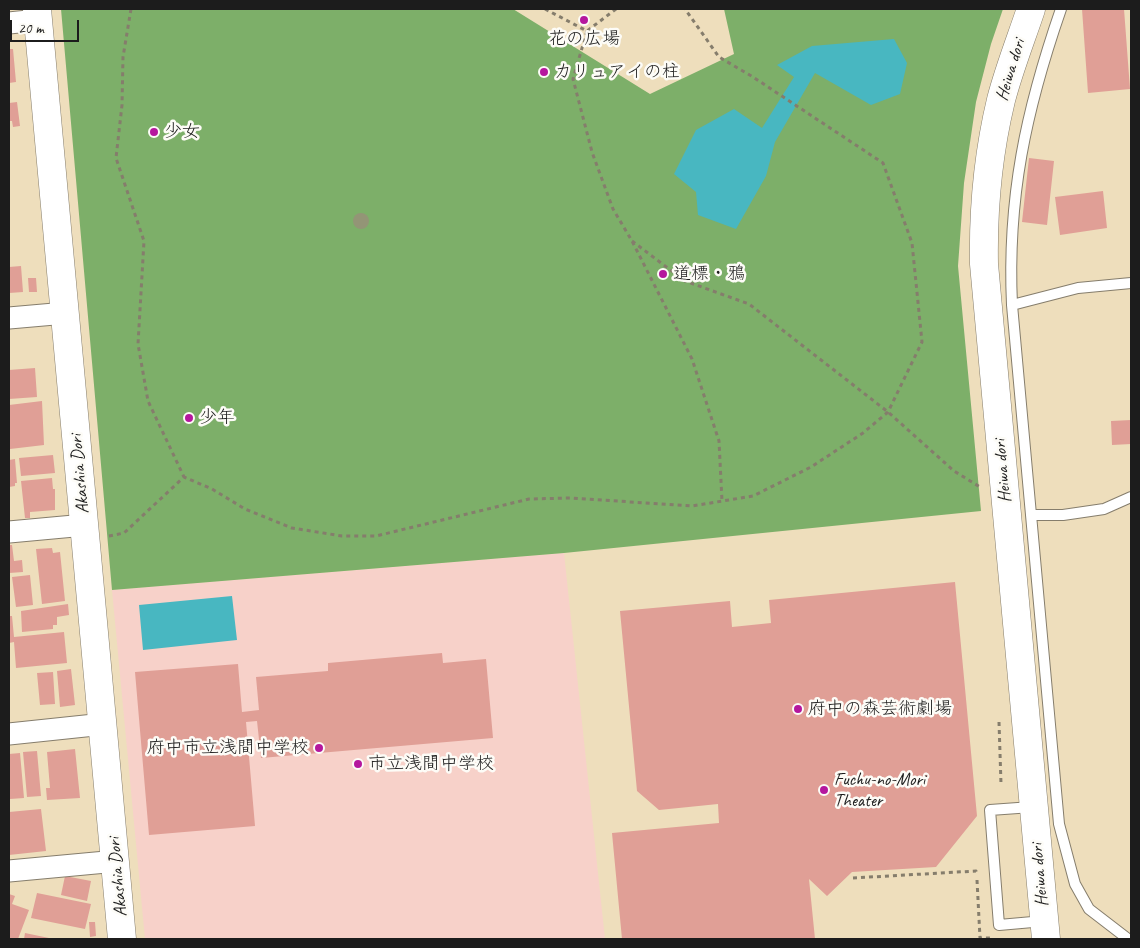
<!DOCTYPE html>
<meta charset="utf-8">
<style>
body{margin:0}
#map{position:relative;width:1140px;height:948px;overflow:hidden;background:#eedebc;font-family:Caveat,sans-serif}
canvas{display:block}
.frame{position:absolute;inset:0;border:10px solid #1c1c1c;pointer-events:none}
.scale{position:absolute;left:10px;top:20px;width:69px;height:22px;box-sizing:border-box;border:2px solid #1c1c1c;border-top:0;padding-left:6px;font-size:15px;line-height:18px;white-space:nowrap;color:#1c1c1c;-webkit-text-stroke:4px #fdfcf7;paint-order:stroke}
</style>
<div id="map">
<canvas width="1140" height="948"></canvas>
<div class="frame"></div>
<div class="scale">20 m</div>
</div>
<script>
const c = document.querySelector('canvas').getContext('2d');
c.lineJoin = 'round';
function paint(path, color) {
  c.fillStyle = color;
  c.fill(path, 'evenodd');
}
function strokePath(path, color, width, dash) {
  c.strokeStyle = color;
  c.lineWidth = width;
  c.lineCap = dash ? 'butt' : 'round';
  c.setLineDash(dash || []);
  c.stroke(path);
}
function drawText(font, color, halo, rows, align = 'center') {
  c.font = font + ' Caveat,"Klee One",sans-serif';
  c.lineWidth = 5;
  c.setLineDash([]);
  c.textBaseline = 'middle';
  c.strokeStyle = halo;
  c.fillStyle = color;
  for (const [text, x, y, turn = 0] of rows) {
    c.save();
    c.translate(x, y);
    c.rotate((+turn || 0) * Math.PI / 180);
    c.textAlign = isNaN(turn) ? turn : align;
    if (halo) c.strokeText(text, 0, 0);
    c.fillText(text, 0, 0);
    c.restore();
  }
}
paint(new Path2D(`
 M564,553L605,939H145L112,590Z`), '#f7d1c9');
paint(new Path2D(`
 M61,9H513L650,94L734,54L724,9H1003L991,44L976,102L964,183L958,266L981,511L564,553L112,590Z`), '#7daf69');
paint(new Path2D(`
 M894,39L907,63L900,94L871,105L815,73L775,142L766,176L736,229L698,215L696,192L674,174L696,130L734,109L762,128L794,77L777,65L812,46Z
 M232,596L237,640L143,650L139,605Z`), '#48b7c1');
paint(new Path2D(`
 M1082,9H1124L1130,89L1088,93Z
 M9,49H13L16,82L9,83Z
 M17,102L20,126L13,127L12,121H9V103Z
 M1029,158L1054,161L1047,225L1022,222Z
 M1103,191L1107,228L1060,235L1055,197Z
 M21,266L23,292L9,293V267Z
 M28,278H36L37,292H29Z
 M35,368L37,397L9,399V370Z
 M42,401L44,445L10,449L9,405Z
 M1131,420V444L1112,445L1111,421Z
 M53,455L55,473L21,476L19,458Z
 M15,459L17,483H15V486L9,487V460Z
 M52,478L53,489H55V510L30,512V518H25L21,481Z
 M9,545H12L14,561L22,560L23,572L9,573Z
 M52,548L53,553L60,552L65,601L42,604L36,549Z
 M30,575L33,605L16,607L12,577Z
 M955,582L977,816L936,867L852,872L827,896L809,879L815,939H622L612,833L719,823L718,804L659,810L637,791L620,611L730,601L732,627L771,623L769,600Z
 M68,604L69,615L57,617V625H53V629L22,632L21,611Z
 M9,616H12L14,637L64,632L67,663L16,668L14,642L9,643Z
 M442,653L443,663L486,659L493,738L261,758L257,721L246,722L255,826L149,835L135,672L238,664L242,712L259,710L256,677L328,671V663Z
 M71,669L75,705L60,707L57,671Z
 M53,672L55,704L40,705L37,673Z
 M75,749L80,798L47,800L46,788H50L47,752Z
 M37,751L41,796L27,797L23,752Z
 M20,753L24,798L10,799L9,754Z
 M41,809L46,851L9,855V812Z
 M65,876L91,881L87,901L61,895Z
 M37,893L91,904L85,929L31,918Z
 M9,894L15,896L12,904L29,910L18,939H9Z
 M89,922H95L96,936L90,937Z
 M25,933L49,938V939H24Z`), '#e09f96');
const lane = new Path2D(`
 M1061,9C1026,110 1007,198 1012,305L1059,824L1075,884L1089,909L1128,939
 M1012,305L1078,288L1131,283
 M1031,515H1063L1104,509L1131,497
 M1032,807L990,810L999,925L1044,921`);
const street = new Path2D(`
 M9,23L38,20
 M9,318L66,313
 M9,532L85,525
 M9,734L104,724
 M9,871L117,861`);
const secondary = new Path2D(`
 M37,9L122,939
 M1031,9C1021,39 1009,69 1001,100C988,154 983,209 984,264L1046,939`);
strokePath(lane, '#857d6c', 12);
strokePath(street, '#857d6c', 23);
strokePath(secondary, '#857d6c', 29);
strokePath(new Path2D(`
 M131,9L123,57L122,105L116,158L144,241L138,344L148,401L184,477
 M545,9L587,31L616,9
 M587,31L573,79L592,152L613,209L632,241L692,359L719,441L722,501
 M632,241L685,281L749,304L888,412L954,471L980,487
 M109,536L124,533L184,477L212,489L245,509L292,528L342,536H376L529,499L571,498L692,506L753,496L811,467L863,433L888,412L922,342L912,243L883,163L753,77L719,57L685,9
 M999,722L1001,784
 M853,878L976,871L977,874
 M977,880L980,938H990`), '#857d6c', 3, [4, 4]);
strokePath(lane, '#fff', 10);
strokePath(street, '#fff', 21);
strokePath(secondary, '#fff', 28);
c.fillStyle = '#939576';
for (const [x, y] of [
 [361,221]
]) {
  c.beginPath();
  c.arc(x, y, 8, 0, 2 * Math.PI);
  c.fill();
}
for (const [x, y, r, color] of [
 [584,20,5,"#b5179e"],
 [544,72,5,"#b5179e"],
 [154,132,5,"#b5179e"],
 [663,274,5,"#b5179e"],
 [189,418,5,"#b5179e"],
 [798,709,5,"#b5179e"],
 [319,748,5,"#b5179e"],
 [358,764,5,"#b5179e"],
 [824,790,5,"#b5179e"]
]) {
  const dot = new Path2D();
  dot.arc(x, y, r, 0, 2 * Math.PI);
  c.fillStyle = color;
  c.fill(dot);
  strokePath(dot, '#fdfcf7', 2);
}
drawText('18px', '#1c1c1c', '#fdfcf7', [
 ["花の広場",584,39,"center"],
 ["カリュアイの柱",554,72],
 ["少女",164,132],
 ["道標・鴉",673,274],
 ["少年",199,418],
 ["府中の森芸術劇場",808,709],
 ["府中市立浅間中学校",309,748,"right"],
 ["市立浅間中学校",368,764],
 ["Fuchu-no-Mori",834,780],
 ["Theater",834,801]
], 'left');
drawText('18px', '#1c1c1c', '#fdfcf7', [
 ["Heiwa dori",1011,70,-73],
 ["Heiwa dori",1003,471,-95],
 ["Akashia Dori",80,474,-95],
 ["Heiwa dori",1040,875,-95],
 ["Akashia Dori",118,877,-95]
]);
</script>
